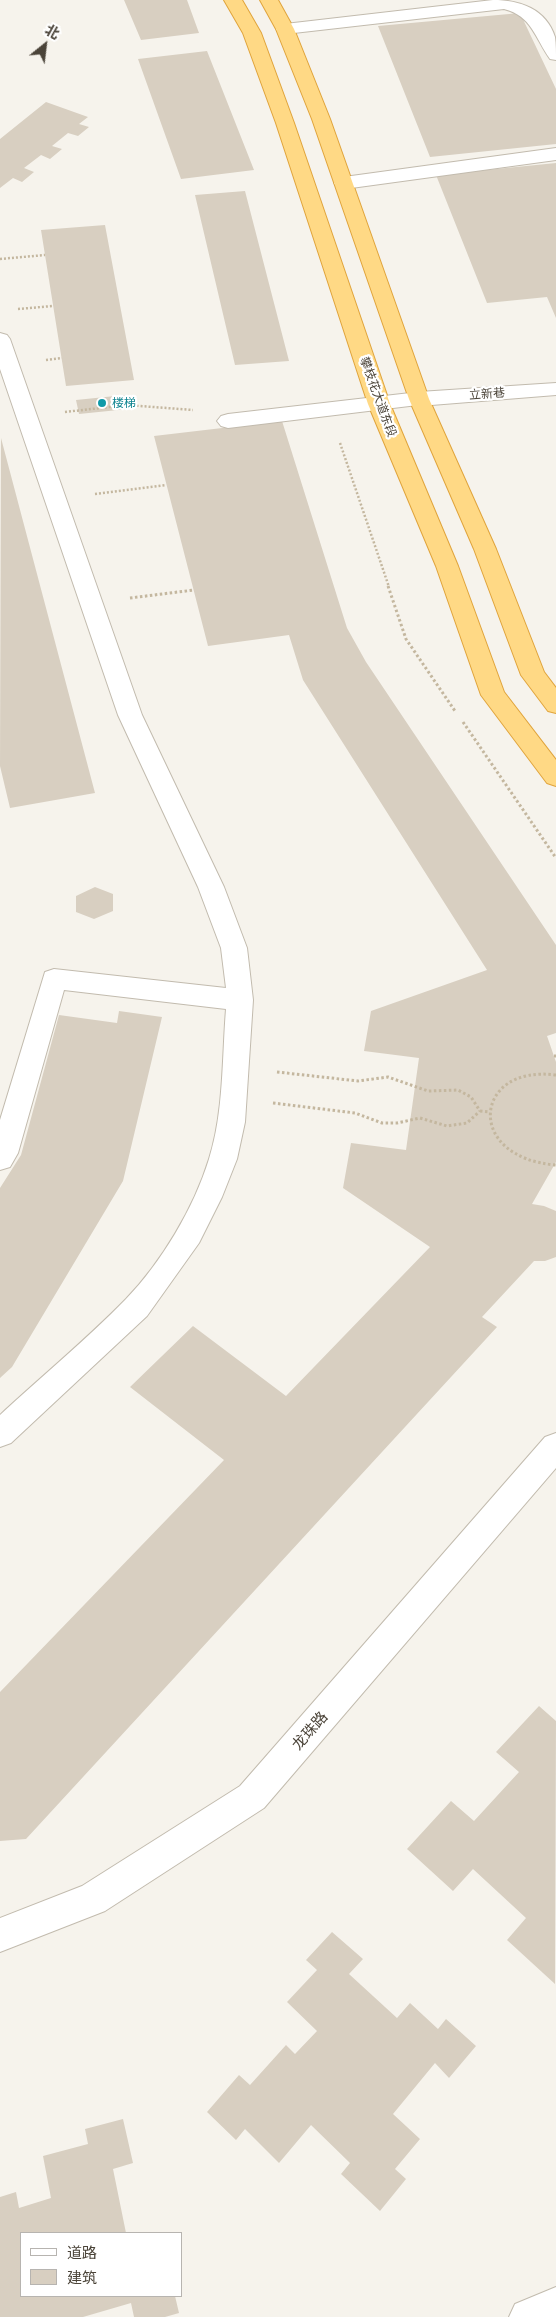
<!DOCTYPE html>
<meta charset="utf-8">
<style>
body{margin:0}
#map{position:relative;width:556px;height:2317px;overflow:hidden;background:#f6f3ec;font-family:"Golos Text","Noto Sans SC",sans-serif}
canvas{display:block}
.legend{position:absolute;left:20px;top:2232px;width:162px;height:65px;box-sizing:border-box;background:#fff;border:1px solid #b7b4b0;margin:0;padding:6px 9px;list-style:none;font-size:15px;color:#4b4439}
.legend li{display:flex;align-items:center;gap:10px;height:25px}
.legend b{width:25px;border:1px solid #b7b4b0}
.north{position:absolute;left:20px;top:20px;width:50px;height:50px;-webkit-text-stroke:4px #fff;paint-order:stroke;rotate:29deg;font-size:14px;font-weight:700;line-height:20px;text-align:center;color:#4b4439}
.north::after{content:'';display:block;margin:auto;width:18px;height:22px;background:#4b4439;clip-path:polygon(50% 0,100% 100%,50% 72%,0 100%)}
</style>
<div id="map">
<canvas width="556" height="2317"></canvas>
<ul class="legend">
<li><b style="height:6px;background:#fff"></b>道路</li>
<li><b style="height:14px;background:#d8cfc1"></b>建筑</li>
</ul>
<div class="north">北</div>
</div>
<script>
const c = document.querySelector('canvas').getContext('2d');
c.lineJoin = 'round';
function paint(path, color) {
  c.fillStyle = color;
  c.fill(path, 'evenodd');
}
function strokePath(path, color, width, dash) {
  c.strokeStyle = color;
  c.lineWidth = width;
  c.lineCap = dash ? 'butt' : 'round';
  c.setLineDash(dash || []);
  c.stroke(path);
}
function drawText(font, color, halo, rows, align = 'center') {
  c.font = font + ' "Golos Text","Noto Sans SC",sans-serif';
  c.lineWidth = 4.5;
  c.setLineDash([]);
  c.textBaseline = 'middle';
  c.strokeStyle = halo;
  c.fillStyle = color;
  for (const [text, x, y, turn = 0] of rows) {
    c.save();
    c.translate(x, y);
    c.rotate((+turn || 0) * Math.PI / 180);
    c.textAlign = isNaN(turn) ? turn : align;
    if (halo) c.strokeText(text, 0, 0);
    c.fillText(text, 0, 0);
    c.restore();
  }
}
paint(new Path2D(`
 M124,0H187L199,33L141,40Z
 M520,13L556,89V144L430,157L378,26Z
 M207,51L254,170L181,179L138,59Z
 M46,102L88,117L79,124L89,127L78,136L68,133L52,146L62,149L50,159L41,155L24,168L34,172L22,182L13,178L0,188V139Z
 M556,163V318L547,297L487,303L436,175Z
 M245,191L289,361L235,365L195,195Z
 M105,225L134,380L66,386L41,230Z
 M125,395L128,409L79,414L76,400Z
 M282,421L347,628L366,662L556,945V1033L547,1036L556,1062V1162L532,1204L544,1206L556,1211V1257L545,1261H534L482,1317L497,1327L26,1839L0,1841V1692L224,1460L130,1387L193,1326L286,1396L430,1247L343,1188L351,1143L406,1150L419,1058L364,1051L371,1011L487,970L303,680L289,635L208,646L154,436Z
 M1,438L95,793L10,808L0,766Z
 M95,887L113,894V911L94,919L76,912V896Z
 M119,1011L162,1017L123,1181L12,1367L0,1378V1188L21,1155L59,1015L117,1023Z
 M539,1706L556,1721L555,1984L507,1940L526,1918L473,1869L453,1891L407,1849L451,1801L474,1821L519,1772L496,1752Z
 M332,1932L363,1959L349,1974L397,2018L410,2003L438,2029L446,2019L476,2046L449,2078L435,2063L393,2114L420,2139L395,2169L406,2179L380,2211L341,2174L350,2163L311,2125L279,2163L245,2129L236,2140L207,2112L239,2075L250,2085L286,2045L295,2054L317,2031L287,2002L317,1970L306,1960Z
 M123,2119L133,2163L113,2169L126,2233H21V2296H175L179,2313L165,2317H134L131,2303L83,2317H0V2197L16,2192L19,2208L51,2198L43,2156L88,2144L85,2129Z`), '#d8cfc1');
const service = new Path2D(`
 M493,0C520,0 546,9 555,37C556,44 556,53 556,60L550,59C535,38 532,16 504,9L285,34L279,33L276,29L279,25L285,24Z
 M556,148V160L344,189L337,187L334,183L337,179L344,177Z
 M0,333L7,335L10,339L142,715L224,887L247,948L253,1000L245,1122L237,1159L222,1197L199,1243L147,1316L11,1443L0,1447V1415C42,1376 86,1340 126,1299C161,1263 194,1208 209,1159C224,1112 222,1058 226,1009L64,990L18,1153L10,1167L0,1170V1120L45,972L54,969L226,988L221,948L198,887L118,715L0,369Z
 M419,392L426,394L429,399L426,404L228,428L221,426L217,421L221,416L228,414Z`);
const minor = new Path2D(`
 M556,383V395L419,406L412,404L409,399L412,394L419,392Z
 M556,1433V1468L264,1808L105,1911L0,1952V1918L82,1886L240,1786L545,1437Z
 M556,2287V2317H509L515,2304Z`);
const trunk = new Path2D(`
 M224,0H242L261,33L294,123L390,404L458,566L504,692L556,760V786L547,783L481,695L436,566L368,404L276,123L243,33Z
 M260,0H278L294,29L330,119L429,399L496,549L544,672L556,688V713L548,711L521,675L474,549L409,399L312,119L276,29Z`);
strokePath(service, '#c2bbae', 2);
strokePath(minor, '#c2bbae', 2);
strokePath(trunk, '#e0a43c', 2);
strokePath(new Path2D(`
 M0,259L45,255
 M18,309L53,306
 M46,360L62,358
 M65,412L127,405L193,410
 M340,443L389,587
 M95,494L166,485`), '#c4b79f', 2.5, [2, 2]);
strokePath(new Path2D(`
 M388,586L406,639L455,711
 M130,598L194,590
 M463,722L556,858
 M554,1056H556
 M277,1072L358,1081L388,1077L428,1091L458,1090L471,1097L480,1111
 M556,1075C473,1064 464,1158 556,1165
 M273,1103L355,1113L382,1123H397L420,1118L447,1126L467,1123L480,1111
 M480,1111L490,1112`), '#c4b79f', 3, [2.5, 2.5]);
paint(service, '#fff');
paint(minor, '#fff');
paint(trunk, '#ffd985');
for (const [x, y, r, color] of [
 [102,403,5,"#0f9aa8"]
]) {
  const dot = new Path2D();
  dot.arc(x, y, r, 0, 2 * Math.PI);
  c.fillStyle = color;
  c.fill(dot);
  strokePath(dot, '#fff', 2);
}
drawText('12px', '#4b4439', '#fff', [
 ["立新巷",487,394,-4],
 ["攀枝花大道东段",378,397,70]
]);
drawText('12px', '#0d838f', '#fff', [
 ["楼梯",112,403]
], 'left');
drawText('15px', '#4b4439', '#fff', [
 ["龙珠路",310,1731,-49]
]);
</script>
